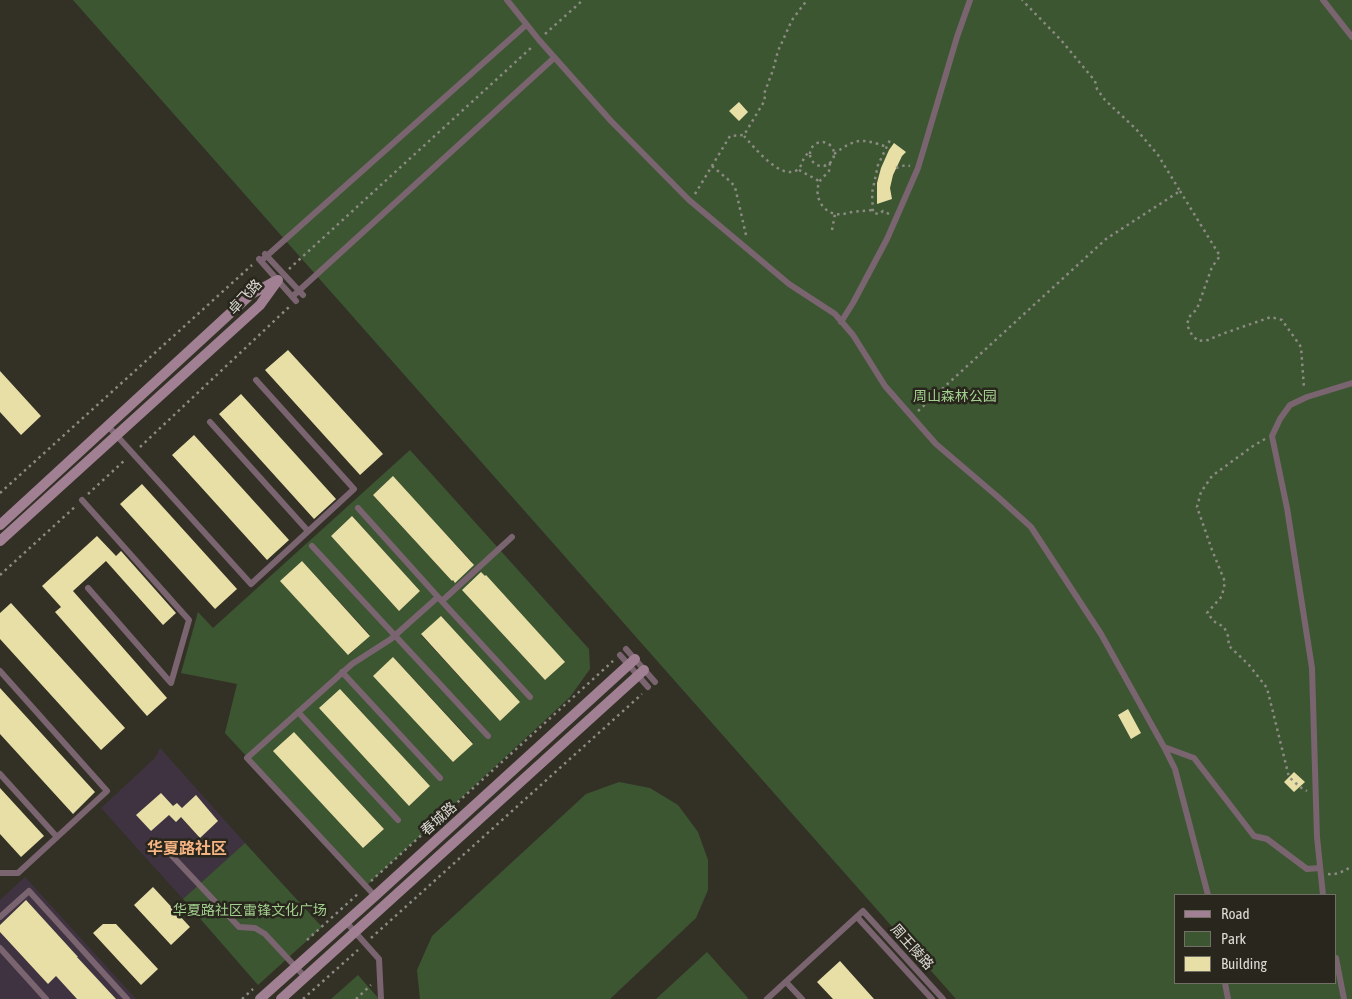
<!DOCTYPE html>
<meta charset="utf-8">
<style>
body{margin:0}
#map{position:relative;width:1352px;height:999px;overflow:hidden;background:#333126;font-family:"Asap Condensed",sans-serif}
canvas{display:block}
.legend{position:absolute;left:1174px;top:894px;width:162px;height:90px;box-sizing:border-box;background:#29271d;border:1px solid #716f66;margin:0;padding:6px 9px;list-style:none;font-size:15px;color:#dcdbd4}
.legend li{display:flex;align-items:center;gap:10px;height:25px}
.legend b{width:25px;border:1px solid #716f66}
</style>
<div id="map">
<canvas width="1352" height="999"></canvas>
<ul class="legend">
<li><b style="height:6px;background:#a28094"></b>Road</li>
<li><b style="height:14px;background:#3d5632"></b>Park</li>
<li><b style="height:14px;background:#e8dfa7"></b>Building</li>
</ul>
</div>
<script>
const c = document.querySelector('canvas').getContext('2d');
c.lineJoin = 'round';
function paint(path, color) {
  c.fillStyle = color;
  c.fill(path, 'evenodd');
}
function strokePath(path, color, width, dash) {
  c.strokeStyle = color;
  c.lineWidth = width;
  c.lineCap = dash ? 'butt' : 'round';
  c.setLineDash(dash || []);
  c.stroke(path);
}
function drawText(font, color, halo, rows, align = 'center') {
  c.font = font + ' "Asap Condensed","Noto Sans SC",sans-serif';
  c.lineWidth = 5;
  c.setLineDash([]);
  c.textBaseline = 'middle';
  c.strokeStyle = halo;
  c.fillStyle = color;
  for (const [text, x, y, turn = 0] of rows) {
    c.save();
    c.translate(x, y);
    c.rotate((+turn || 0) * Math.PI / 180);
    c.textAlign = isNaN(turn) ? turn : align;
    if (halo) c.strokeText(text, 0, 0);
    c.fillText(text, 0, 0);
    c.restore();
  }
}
paint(new Path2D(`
 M160,748L245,843L183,899L101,808L155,758Z
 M25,877L136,999H0V900Z`), '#403341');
paint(new Path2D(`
 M73,0H1352V999H956ZM1176,895H1336V983H1176Z
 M410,450L589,649L590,669L570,697L366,886L225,733L237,684L181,673L198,612L213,628ZM393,477L472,562L452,581L373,495ZM352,516L420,591L398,610L331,536ZM302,561L370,635L349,655L281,581ZM485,576L564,662L545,680L466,594ZM441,616L520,702L500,721L421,635ZM394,658L473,743L453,762L374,676ZM340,689L430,786L409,806ZM294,732L384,829L363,848L274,751Z
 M619,782L650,788L678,805L698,832L708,860V890L696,918L610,999H420L417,970L432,936L586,794Z
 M245,843L322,927L258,985L183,899Z
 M707,952L748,998L747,999H656Z
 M358,975L379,999H331Z`), '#3d5632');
paint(new Path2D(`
 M739,102L748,112L739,121L729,111Z
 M894,143L906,152L902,156L893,175L890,188L892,199L877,204V183L881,168L889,150Z
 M288,350L383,454L360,475L265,370Z
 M0,371L41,416L21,435L0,412Z
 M241,394L336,499L314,519L219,414Z
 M194,435L289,540L267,560L172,455Z
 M393,476L474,565L455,583L453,580L452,581L373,495Z
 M142,484L237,589L215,609L120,504Z
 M352,516L420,591L399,611L331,536Z
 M97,536L116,556L121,551L176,613L163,625L106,561L73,591L167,698L147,716L55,612L61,607L42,586Z
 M302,561L370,636L348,655L280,581Z
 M481,572L485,576L486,575L565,662L545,680L462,590Z
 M11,603L125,728L101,750L0,639V613Z
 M441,616L520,702L500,721L421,634Z
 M393,657L473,744L453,762L373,676Z
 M0,688L95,792L73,814L0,734Z
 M340,689L430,786L409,806L319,708Z
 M1128,709L1141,733L1131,739L1118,715Z
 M294,732L384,829L363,848L273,751Z
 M1294,772L1305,782L1294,792L1284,782Z
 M0,788L44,836L21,857L0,834Z
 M161,793L173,806L177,803L182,808L196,795L218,821L200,838L181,817L176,822L169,815L151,831L136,815Z
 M153,887L190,927L171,945L134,905Z
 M26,900L78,957H77L116,999H77L56,976L48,984L0,932V925Z
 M103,924H116L158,969L141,985L93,933Z
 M840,961L874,999H833L817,982Z`), '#e8dfa7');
strokePath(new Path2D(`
 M545,34L583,0
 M744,136C753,146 781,181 797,170C804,165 801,157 810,152
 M810 154a12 12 0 1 1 24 0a12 12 0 1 1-24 0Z
 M834,154C856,138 861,138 887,147
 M830,163L829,171C826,175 820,179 819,183C814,196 822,212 836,214C842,215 847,213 852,212C859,211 865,211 872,210
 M712,166L731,182L735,187L746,235
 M896,168L906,165L910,166
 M799,170L819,181
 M1180,191L1220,256L1212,267L1197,309L1189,317L1187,325L1192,335L1198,341L1208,340L1222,334L1271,317L1282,320L1301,347L1304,388
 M695,194L730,136L744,135L765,100L764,94L773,70L778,51L792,20L807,0
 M889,214L883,211L879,214L873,213L872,193L878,165L890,140
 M832,230L835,214
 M289,269L532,47
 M918,411L1106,239L1180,191L1158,155L1136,129L1105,100L1097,89L1095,81L1061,40L1022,0
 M1265,439L1253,446L1212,476L1201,492L1197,507L1212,550L1225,582L1222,596L1207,613L1215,622L1224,627L1228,636L1229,646L1249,665L1267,688L1289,777L1300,787L1307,791
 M140,447L289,307
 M0,493L252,265
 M88,494L126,459
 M0,575L77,505
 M1328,874C1338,875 1344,871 1352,866
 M371,881L613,661
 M371,938L642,694
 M307,940L360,892
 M242,999L253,989
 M303,999L358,950
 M356,999L371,985`), '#8c8b82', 2.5, [2.5, 4]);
strokePath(new Path2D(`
 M507,0L539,40L611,121L689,200L789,284L835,314L853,335L885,386L936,444L998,497L1031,527L1101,634L1164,747L1175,769L1208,895
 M1323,0L1352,37
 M265,254L303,295
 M259,259L296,301
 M261,261L526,25
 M293,296L554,58
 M841,322L853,303L887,239L918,168L957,37L970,0
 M210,422L308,531
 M108,426L251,584L354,489L256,380
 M82,500L189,620L171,683L88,588
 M358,508L438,597
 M312,546L488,736
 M442,601L512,537
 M626,649L655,682
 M620,655L648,687
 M0,671L107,791L18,873H0
 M342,672L440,778
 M298,712L398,820
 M1164,747L1194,758L1254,836L1267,839L1307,869L1320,868
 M0,774L57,837
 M159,842L239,927L255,928L265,934L305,977
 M1323,895L1317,837L1312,668L1287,508L1272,436L1280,419L1290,405L1307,397L1352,383
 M375,896L247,758L352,664L391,639L438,597L530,697
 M0,917L29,891L127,999
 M857,917L932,999
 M346,922L379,959L381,999
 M0,948L46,999
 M1336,958L1344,999
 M786,982L802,999
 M1225,983L1228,999
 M767,999L863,911L943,999`), '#796470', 6);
strokePath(new Path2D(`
 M0,525L250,295L275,281
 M0,541L260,305L278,280
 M260,999L375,896L635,659
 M281,999L644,670`), '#a28094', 10);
drawText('14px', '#dcdbd4', '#29271d', [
 ["卓飞路",245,297,-47],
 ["春城路",439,819,-42],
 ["周王陵路",912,947,48]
]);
drawText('14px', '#a2d08e', '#29271d', [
 ["周山森林公园",955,397],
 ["华夏路社区雷锋文化广场",250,911]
]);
drawText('bold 16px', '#f5b482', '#29271d', [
 ["华夏路社区",187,849]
]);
</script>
